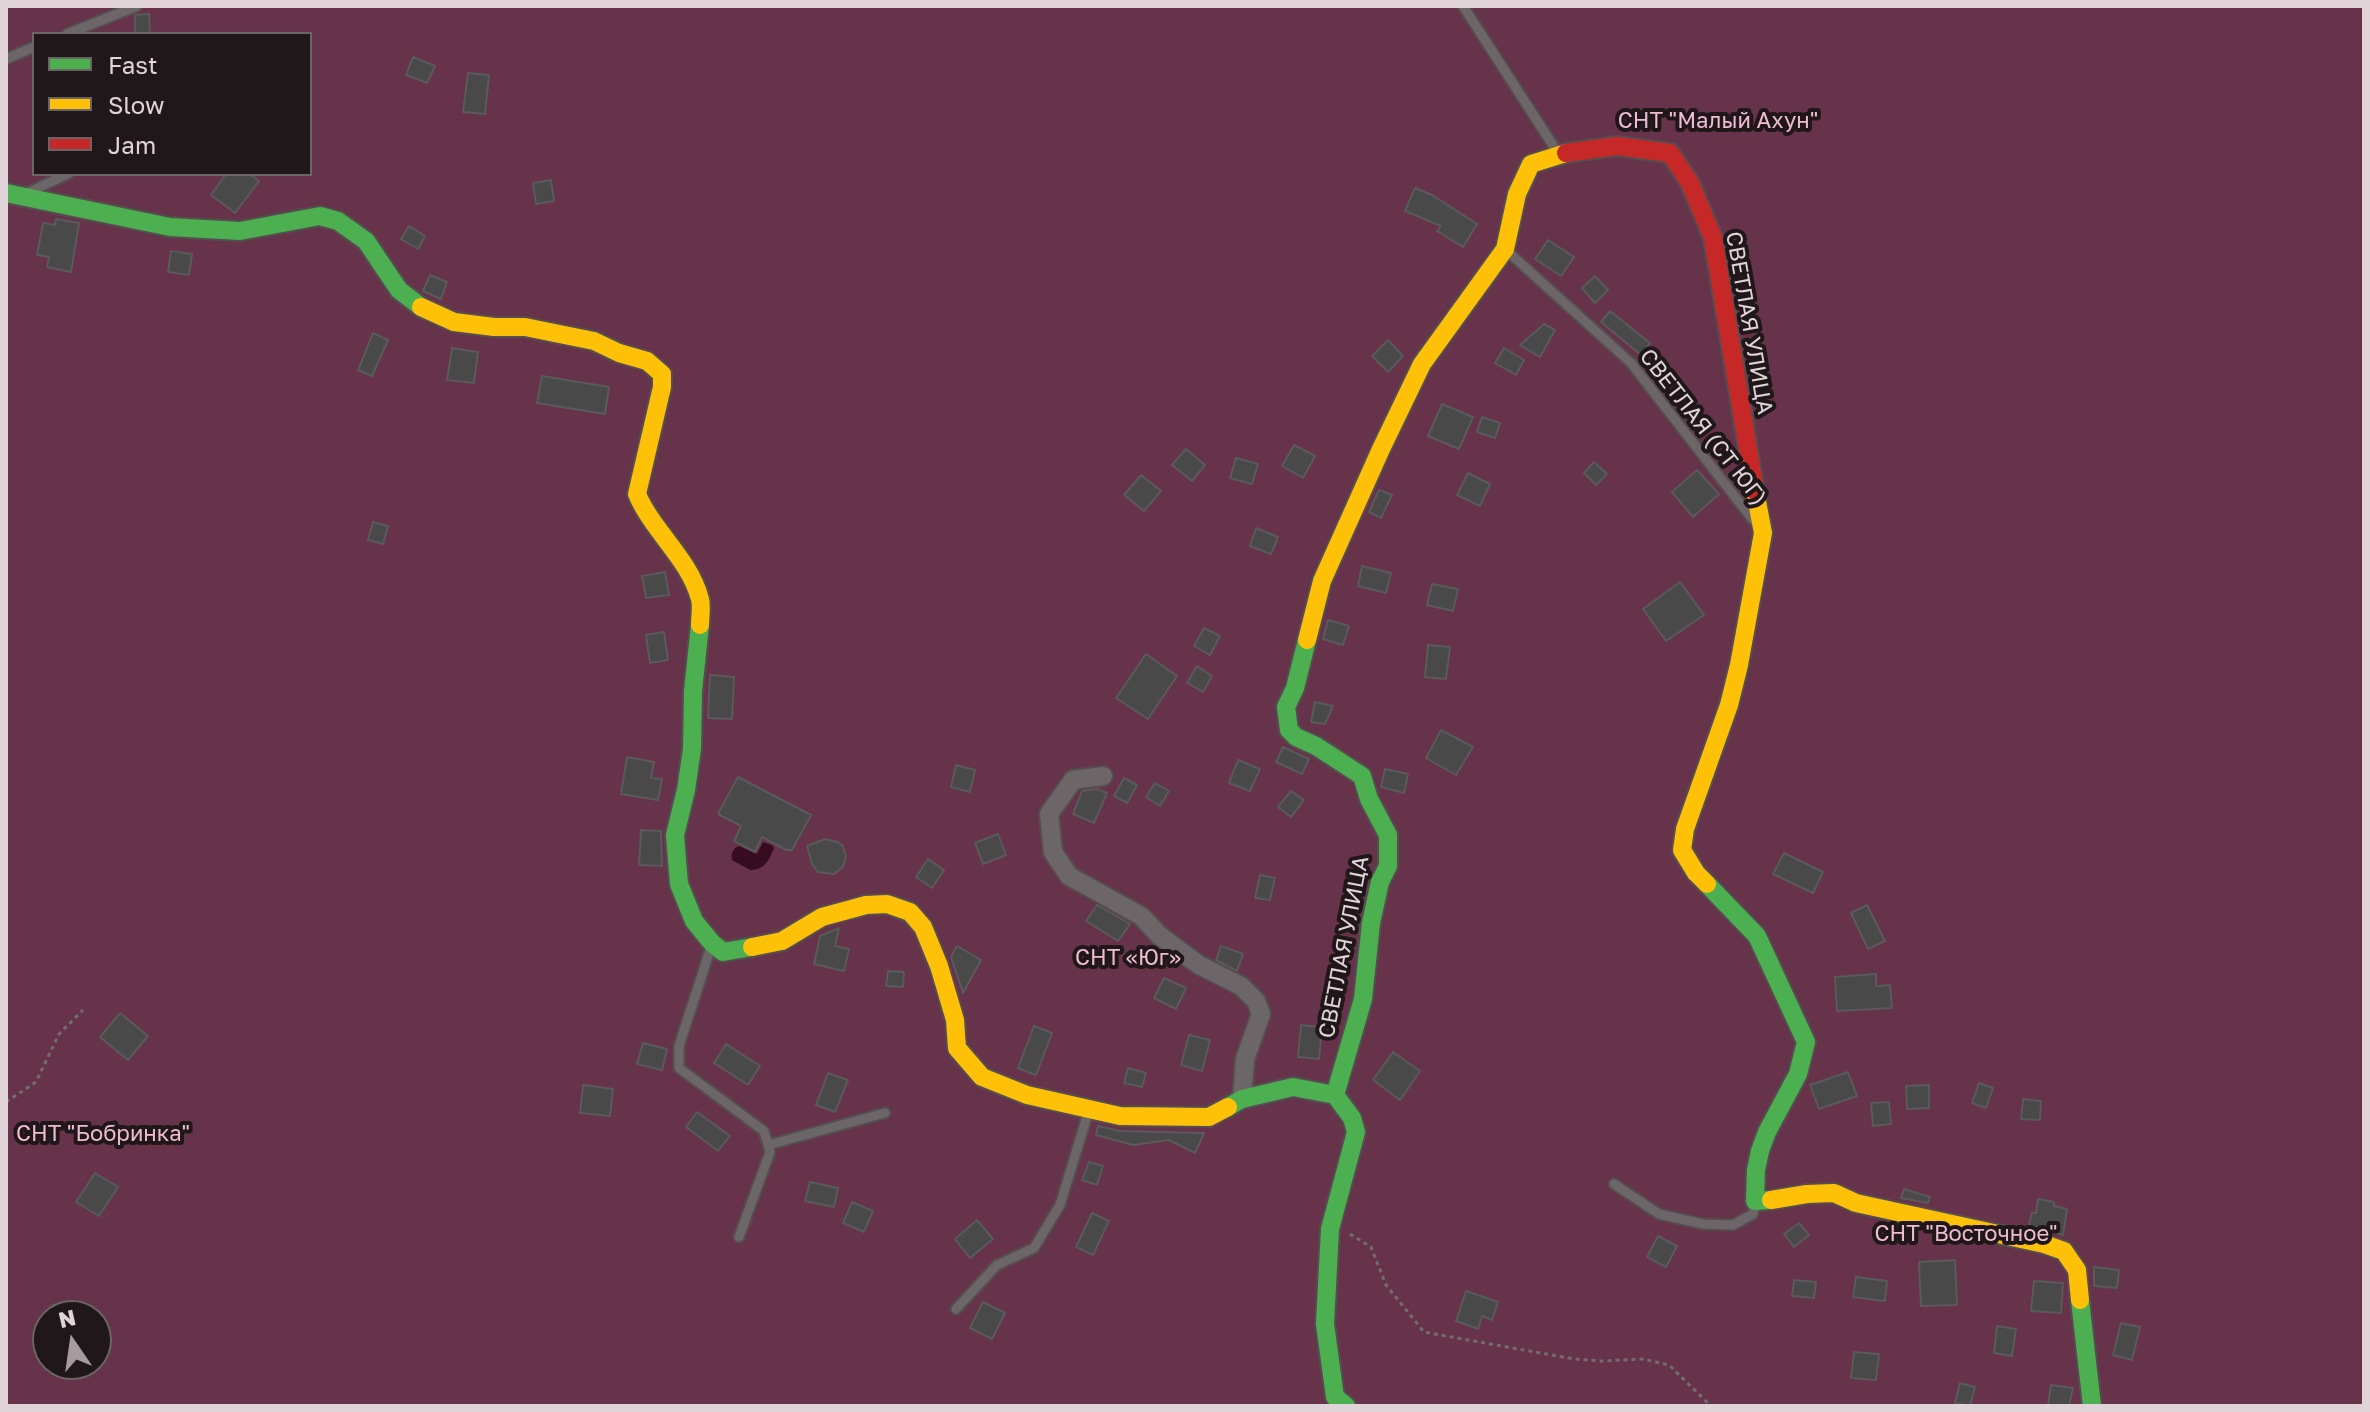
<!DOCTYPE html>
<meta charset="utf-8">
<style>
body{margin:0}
#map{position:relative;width:2370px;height:1412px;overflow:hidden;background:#3a3034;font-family:"Golos Text",sans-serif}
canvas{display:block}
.frame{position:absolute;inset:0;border:8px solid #e0d4d8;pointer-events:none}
.legend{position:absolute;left:32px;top:32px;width:280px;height:144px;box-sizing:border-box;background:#1f171a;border:2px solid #6c6366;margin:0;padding:10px 14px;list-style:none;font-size:24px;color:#e0d4d8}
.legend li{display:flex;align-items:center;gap:16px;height:40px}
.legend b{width:40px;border:2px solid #6c6366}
.north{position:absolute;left:32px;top:1300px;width:80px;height:80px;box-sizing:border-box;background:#1f171a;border:2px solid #6c6366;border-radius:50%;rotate:347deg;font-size:22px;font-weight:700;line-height:32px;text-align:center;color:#e0d4d8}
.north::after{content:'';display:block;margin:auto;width:28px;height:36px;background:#a69b9f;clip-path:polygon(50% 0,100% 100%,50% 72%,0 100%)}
</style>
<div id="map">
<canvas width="2370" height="1412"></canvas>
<div class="frame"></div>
<ul class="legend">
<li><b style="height:10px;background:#4caf50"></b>Fast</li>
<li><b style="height:10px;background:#ffc107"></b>Slow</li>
<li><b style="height:10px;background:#c62828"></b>Jam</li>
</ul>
<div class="north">N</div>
</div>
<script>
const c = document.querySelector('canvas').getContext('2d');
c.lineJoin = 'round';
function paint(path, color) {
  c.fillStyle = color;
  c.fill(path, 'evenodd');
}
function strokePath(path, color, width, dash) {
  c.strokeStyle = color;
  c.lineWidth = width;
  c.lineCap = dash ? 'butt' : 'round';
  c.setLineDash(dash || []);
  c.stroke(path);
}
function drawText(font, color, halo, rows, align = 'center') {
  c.font = font + ' "Golos Text",sans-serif';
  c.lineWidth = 8;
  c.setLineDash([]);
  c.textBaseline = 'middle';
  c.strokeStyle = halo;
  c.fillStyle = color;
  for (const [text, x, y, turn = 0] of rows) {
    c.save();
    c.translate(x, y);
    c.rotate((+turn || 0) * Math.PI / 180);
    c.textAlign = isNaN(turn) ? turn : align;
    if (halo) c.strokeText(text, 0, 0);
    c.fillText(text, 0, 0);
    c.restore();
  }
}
paint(new Path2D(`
 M6,6H2364V1406H6ZM34,34H310V174H34ZM48,1316H96V1364H48Z`), '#66334a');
paint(new Path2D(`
 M763,842L772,845L774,848C769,860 765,870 750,870L732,860C731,853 733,848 739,846L757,854Z`), '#360c21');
const building = new Path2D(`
 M149,14L150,34H135V15Z
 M413,57L435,66L427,83L406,75Z
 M468,73L489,75L485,114L463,112Z
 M226,174H250L259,181L235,213L211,195Z
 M551,180L554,201L536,204L533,183Z
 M1415,188L1432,195L1477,224L1463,247L1437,231L1441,226L1405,211Z
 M56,219L79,223L71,272L47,267L49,257L37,255L43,223L55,225Z
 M409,226L425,236L418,249L401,239Z
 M1548,240L1574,257L1561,276L1535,259Z
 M171,251L192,254L189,275L168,272Z
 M430,275L447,282L441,299L423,291Z
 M1595,276L1608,290L1595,303L1582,288Z
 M1610,311L1650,343L1641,355L1601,322Z
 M1544,324L1555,330L1540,357L1520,345Z
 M373,333L388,340L372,376L358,370Z
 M1388,340L1403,356L1388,372L1372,356Z
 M452,348L478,352L474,383L447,380Z
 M1504,348L1524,360L1516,375L1495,363Z
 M542,376L609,387L605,414L537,403Z
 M1442,404L1473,417L1459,449L1428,436Z
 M1482,417L1500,423L1495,438L1477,432Z
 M1294,445L1315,456L1303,478L1282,466Z
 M1186,449L1205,465L1192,481L1172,465Z
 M1236,458L1258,464L1252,484L1230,478Z
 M1594,462L1607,474L1596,485L1584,473Z
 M1697,470L1719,494L1693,517L1672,492Z
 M1468,473L1490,484L1480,506L1457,495Z
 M1141,475L1161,491L1144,511L1124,495Z
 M1379,490L1392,495L1381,518L1369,512Z
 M373,522L388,526L383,544L368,540Z
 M1256,528L1278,537L1271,554L1250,546Z
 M1362,566L1391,573L1386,593L1358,586Z
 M665,572L669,595L646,598L642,576Z
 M1680,582L1704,615L1666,641L1643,609Z
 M1432,584L1458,589L1453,611L1427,605Z
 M1328,620L1349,626L1343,645L1323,639Z
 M1204,628L1220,636L1210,655L1194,646Z
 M664,632L668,660L650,663L646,635Z
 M1428,645L1450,647L1446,679L1425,677Z
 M1146,654L1177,676L1148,719L1116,698Z
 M1197,666L1212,676L1203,692L1187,683Z
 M710,675L734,677L732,719L708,718Z
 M1315,702L1333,706L1325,724L1311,722Z
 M1441,730L1473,747L1456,775L1426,758Z
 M1283,747L1309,759L1302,774L1276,762Z
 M627,757L654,762L651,778L662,779L658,800L621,794Z
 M1238,760L1260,769L1250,791L1229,783Z
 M956,765L975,770L970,792L951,787Z
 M1385,769L1408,774L1404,793L1381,787Z
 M738,777L811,815L792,850H786L762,837L755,852L734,841L741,826L718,814Z
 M1124,778L1137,785L1127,803L1114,796Z
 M1155,783L1169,791L1160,806L1146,797Z
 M1097,789L1107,793L1094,823L1073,814L1082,791Z
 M1291,791L1304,800L1291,817L1278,807Z
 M641,830L661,831L662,866L639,865Z
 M998,834L1006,855L983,864L975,843Z
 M825,839L837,842L842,845L846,856L843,867L834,874L818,872L812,864L807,846Z
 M1784,853L1823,872L1813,893L1773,874Z
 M928,859L944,870L932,888L916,877Z
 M1260,875L1275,878L1270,900L1255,898Z
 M1097,905L1130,924L1118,941L1086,921Z
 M1867,905L1885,941L1868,949L1851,913Z
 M839,928L835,946L849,949L844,971L814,964L820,936Z
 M957,946L981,960L963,993L951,957Z
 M1221,946L1243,954L1237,971L1216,960Z
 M888,971L904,972L903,987L886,986Z
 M1876,974V986L1890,985L1892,1008L1837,1011L1835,977Z
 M1164,978L1186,988L1176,1009L1154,998Z
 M120,1013L148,1036L128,1060L100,1037Z
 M1301,1025L1322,1027L1319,1059L1298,1057Z
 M1034,1026L1052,1033L1036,1075L1018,1068Z
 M1189,1035L1210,1040L1202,1071L1181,1065Z
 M643,1043L667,1049L662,1070L637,1064Z
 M726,1044L760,1066L748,1085L714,1063Z
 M1393,1052L1420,1071L1400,1100L1373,1080Z
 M1128,1068L1146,1073L1142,1087L1124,1083Z
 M1848,1072L1857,1096L1819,1109L1810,1085Z
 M828,1073L848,1080L835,1112L816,1105Z
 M1979,1083L1993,1088L1986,1108L1972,1103Z
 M583,1085L613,1089L610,1116L580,1113Z
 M1929,1085V1108L1907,1109L1906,1086Z
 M2023,1099L2041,1101L2040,1120L2021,1119Z
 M1889,1102L1891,1124L1873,1126L1871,1103Z
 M697,1112L730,1136L718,1151L686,1127Z
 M1098,1126L1120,1131L1204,1133L1195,1153L1169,1140L1133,1145L1096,1135Z
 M1089,1162L1103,1166L1097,1185L1082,1180Z
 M95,1173L118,1187L99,1216L76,1202Z
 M810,1182L838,1188L834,1207L805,1201Z
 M1904,1189L1930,1197L1928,1203L1901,1198Z
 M2038,1199L2054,1202V1206L2067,1209L2063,1235L2029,1225L2032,1213H2036Z
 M852,1202L873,1211L864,1232L843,1223Z
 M1092,1213L1109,1221L1093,1255L1076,1247Z
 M977,1220L993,1239L970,1258L955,1239Z
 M1799,1223L1809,1235L1794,1247L1784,1234Z
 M1658,1236L1677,1246L1666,1267L1647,1257Z
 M1955,1260L1957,1305L1921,1306L1919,1262Z
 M2094,1267L2119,1270L2117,1288L2094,1286Z
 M1856,1277L1887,1281L1885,1301L1853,1297Z
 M1794,1280L1816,1282L1814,1298L1792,1296Z
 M2034,1281L2063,1283L2061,1313L2031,1311Z
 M1466,1291L1498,1302L1492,1320L1482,1316L1478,1329L1456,1321Z
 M983,1302L1005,1313L992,1339L970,1328Z
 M2121,1323L2140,1327L2132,1360L2113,1355Z
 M1997,1326L2016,1329L2012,1356L1994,1353Z
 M1854,1352L1879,1354L1876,1380L1851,1378Z
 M1960,1383L1975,1387L1970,1406L1955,1403Z
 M2051,1385L2073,1388L2069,1406H2048Z`);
paint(building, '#4a494a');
strokePath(building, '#5a595b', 2);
const lane = new Path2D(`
 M1463,6L1558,153
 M67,34L137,6
 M6,59L34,47
 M29,192L68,174
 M1505,249L1631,363L1753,520
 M711,947L679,1046V1068L764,1131L770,1152L739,1237
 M768,1145L885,1113
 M1614,1184L1659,1214L1703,1224L1733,1225L1753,1214L1755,1202
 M956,1309L997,1265L1034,1248L1060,1205L1089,1110`);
const street = new Path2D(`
 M1103,776L1073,780L1049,814L1053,852L1069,876L1141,916L1159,935L1199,965L1241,986L1256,1001L1261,1014L1245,1059L1242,1099`);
const fast = new Path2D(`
 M6,193L170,227L240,231L320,216L338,221L366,241L399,290L421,307
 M700,625L693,691L692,749L686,790L675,835L679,884L694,921L712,943L723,952L752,947
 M1307,640L1295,688L1286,707L1289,730L1296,737L1316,746L1362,776L1369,799L1388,835V866L1380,882L1371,923L1363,999L1335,1095L1352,1118L1356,1132L1330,1229L1325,1324L1335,1397L1346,1406
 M1707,884L1757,936L1806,1042L1798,1074L1767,1132L1760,1151L1756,1170L1755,1201L1771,1200
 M1228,1107L1242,1099L1293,1087L1335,1095
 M2080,1300L2092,1406`);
const slow = new Path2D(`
 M421,307L454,322L494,327H525L594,341L619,353L647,361L662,374V387L637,494C653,532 689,558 700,599C702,607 700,617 700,625
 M1307,640L1322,581L1381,449L1422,364L1505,249L1517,194L1531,164L1566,153
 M1707,884L1696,873L1682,850L1685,829L1729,705L1739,665L1763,533L1755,491
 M752,947L782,941L822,917L866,905L887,904L910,912L923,927L939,966L955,1020L957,1048L982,1077L1027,1095L1120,1116L1209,1117L1228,1107
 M1771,1200L1807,1194L1834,1193L1856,1203L2044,1244L2064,1251L2077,1270L2080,1300`);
const jam = new Path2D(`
 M1566,153L1617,146L1670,153L1690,183L1713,238L1755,491`);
strokePath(lane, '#564d51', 13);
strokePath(street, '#564d51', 22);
strokePath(fast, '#564d51', 22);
strokePath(slow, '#564d51', 22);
strokePath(jam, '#564d51', 22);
strokePath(new Path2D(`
 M6,1102L36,1082L59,1034L83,1010
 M1350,1234L1371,1247L1386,1285L1424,1332L1574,1359L1601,1361L1643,1359L1669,1365L1711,1406`), '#736c6f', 3, [4, 4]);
strokePath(lane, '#6d6669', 9);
strokePath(street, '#6d6669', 18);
strokePath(fast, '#4caf50', 18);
strokePath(slow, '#ffc107', 18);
strokePath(jam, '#c62828', 18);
drawText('22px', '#f0bdd0', '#1f171a', [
 ["СНТ \"Малый Ахун\"",1718,121],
 ["СНТ «Юг»",1128,958],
 ["СНТ \"Бобринка\"",103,1134],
 ["СНТ \"Восточное\"",1966,1234]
]);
drawText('22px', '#e0d4d8', '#1f171a', [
 ["СВЕТЛАЯ УЛИЦА",1749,323,80],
 ["СВЕТЛАЯ (СТ ЮГ)",1703,427,52],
 ["СВЕТЛАЯ УЛИЦА",1344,947,-79]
]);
</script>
